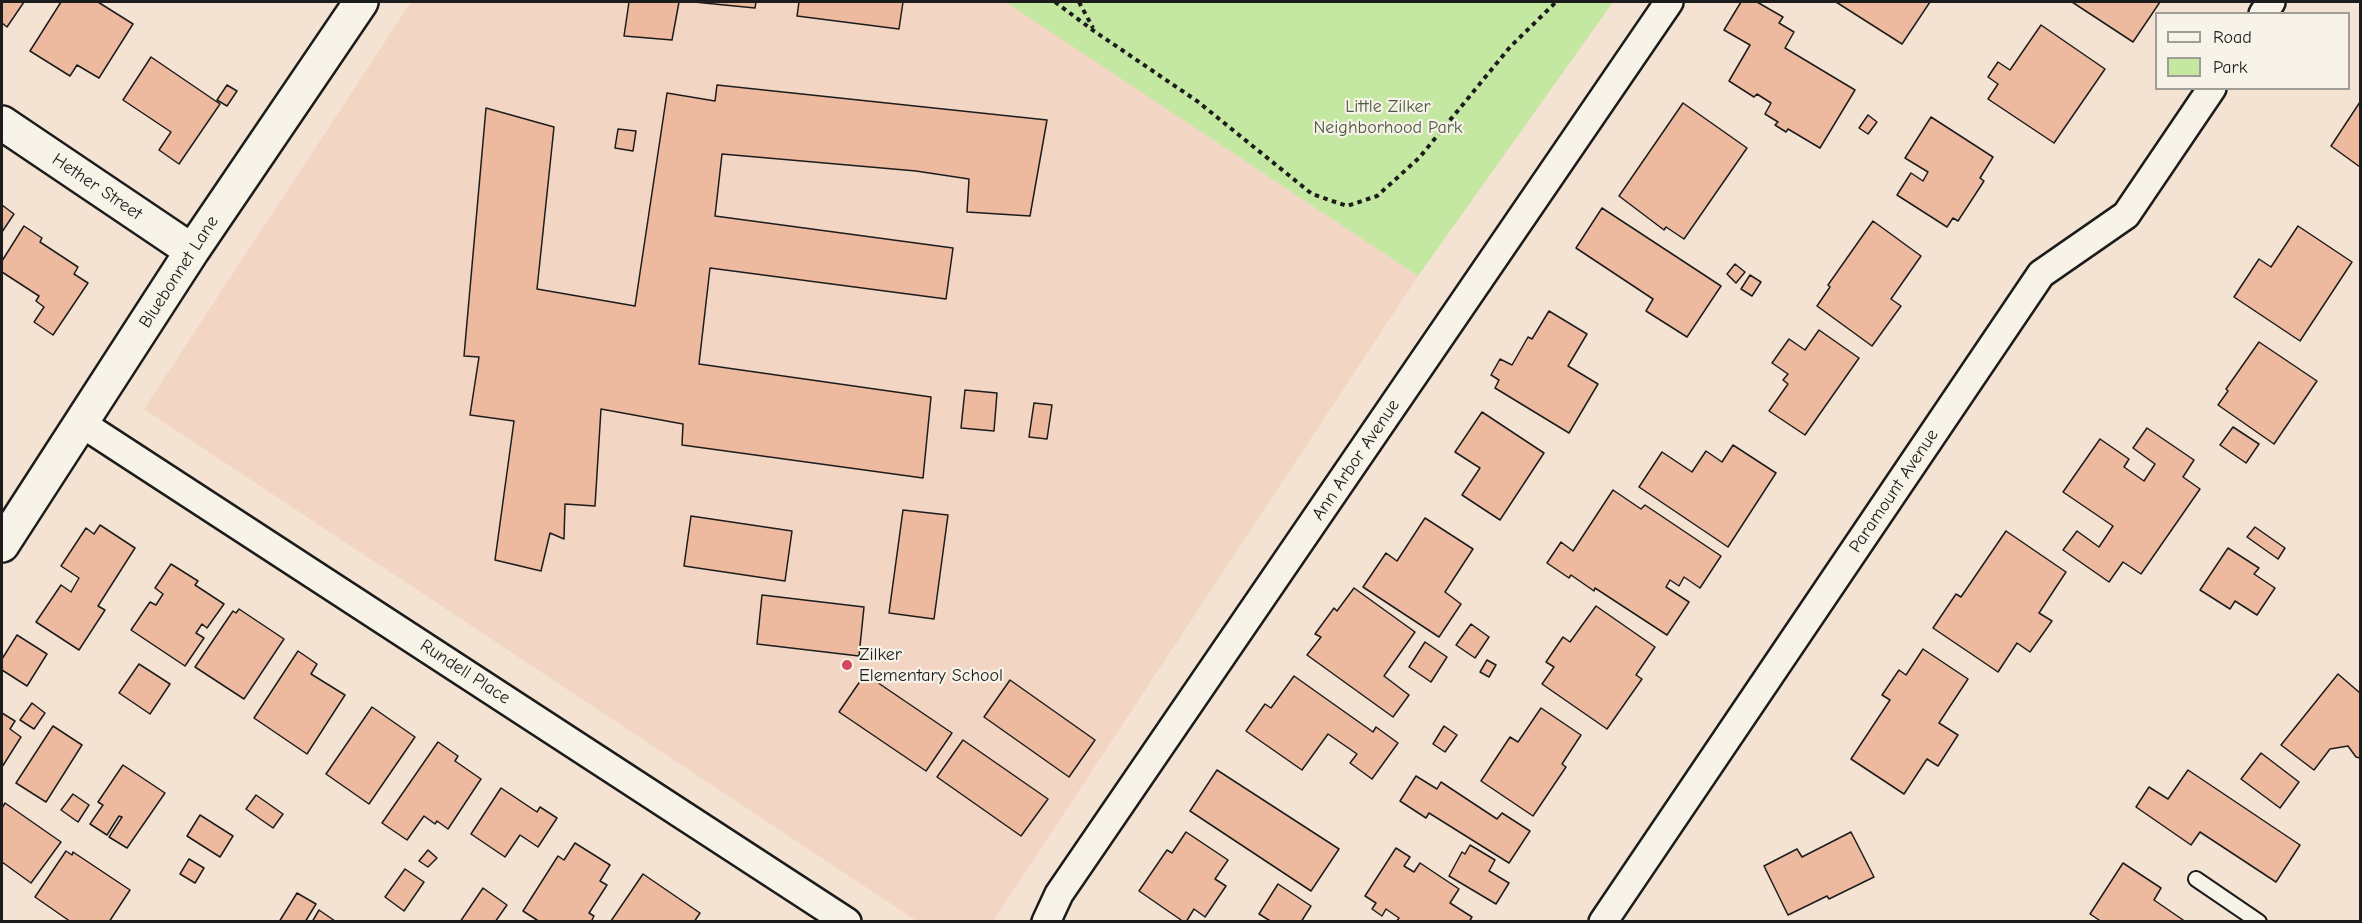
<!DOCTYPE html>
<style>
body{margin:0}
#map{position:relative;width:2362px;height:923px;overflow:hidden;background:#f4e2d2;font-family:"Comic Neue",sans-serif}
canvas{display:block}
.frame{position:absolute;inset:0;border:3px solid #1c1c1c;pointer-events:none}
.legend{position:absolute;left:2155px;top:12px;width:195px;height:78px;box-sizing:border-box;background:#f7f3e8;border:2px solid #9f9d96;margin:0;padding:8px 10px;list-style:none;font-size:18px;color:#1c1c1c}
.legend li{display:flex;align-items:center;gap:12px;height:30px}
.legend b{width:30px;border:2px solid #9f9d96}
</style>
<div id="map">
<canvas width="2362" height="923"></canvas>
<div class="frame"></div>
<ul class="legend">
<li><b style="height:8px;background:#f7f3e8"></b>Road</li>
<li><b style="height:16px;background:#c4e7a1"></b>Park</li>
</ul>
</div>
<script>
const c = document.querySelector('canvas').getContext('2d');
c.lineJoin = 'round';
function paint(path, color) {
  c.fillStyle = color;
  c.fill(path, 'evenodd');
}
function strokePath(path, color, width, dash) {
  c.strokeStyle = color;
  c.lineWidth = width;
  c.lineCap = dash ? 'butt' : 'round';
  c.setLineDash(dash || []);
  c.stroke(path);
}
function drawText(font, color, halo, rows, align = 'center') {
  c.font = font + ' "Comic Neue",sans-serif';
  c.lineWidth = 4.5;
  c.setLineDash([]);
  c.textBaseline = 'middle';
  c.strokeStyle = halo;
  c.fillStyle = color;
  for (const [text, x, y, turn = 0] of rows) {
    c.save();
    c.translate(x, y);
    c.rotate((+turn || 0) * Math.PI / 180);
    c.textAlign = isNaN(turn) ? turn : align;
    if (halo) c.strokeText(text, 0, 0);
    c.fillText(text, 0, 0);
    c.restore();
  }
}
paint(new Path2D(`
 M411,2H1006L1418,276L993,921H917L144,409Z`), '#f2d6c3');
paint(new Path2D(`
 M1006,2H1613L1418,276Z`), '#c4e7a1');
const building = new Path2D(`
 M2,2H24L7,27L2,23Z
 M61,2H98L133,24L99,78L77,65L70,76L30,51Z
 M629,2H679L672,40L624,36Z
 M694,2H756L755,8Z
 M799,2H903L899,29L797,16Z
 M1741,2H1757L1783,17L1779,23L1794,32L1785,48L1855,90L1820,148L1788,129L1786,132L1775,125L1778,122L1765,114L1771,103L1757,94L1754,97L1729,81L1750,45L1724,30Z
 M1836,2H1930L1902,44Z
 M2072,2H2160L2133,42Z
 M2041,25L2105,69L2054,143L1988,99L1998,84L1988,77L1998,62L2010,70Z
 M151,57L220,104L179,164L159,150L171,132L123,100Z
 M227,85L237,91L227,106L217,100Z
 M717,85L1047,120L1030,216L967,212L969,179L916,171L722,154L715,216L953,248L946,299L710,268L699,364L931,397L923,478L682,445L683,424L601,409L595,506L565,504L564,539L550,533L541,571L495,560L514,421L470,415L479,357L464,356L486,108L554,127L537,289L635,306L667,93L715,101Z
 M2360,102V167L2331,146Z
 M1683,103L1747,148L1684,239L1666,227L1664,230L1619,196Z
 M1868,115L1877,122L1868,134L1859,128Z
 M1931,117L1993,157L1980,178L1984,181L1958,221L1953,218L1947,227L1897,195L1911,173L1923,181L1928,172L1905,158Z
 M618,129L636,131L633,151L615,148Z
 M2,205L14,214L2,232Z
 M1602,208L1721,286L1687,337L1646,311L1653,299L1576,248Z
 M1873,221L1921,256L1891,299L1901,306L1872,346L1817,306L1830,287L1828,285Z
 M24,226L42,238L40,242L78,267L74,274L88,283L53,335L34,322L44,307L36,301L39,296L2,272V261Z
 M2298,226L2352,262L2300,341L2234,297L2259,259L2271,267Z
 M1735,264L1745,272L1736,283L1727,274Z
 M1750,275L1761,282L1752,296L1741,289Z
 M1549,311L1587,334L1568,366L1598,384L1569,433L1495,388L1499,380L1491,375L1500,359L1512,365L1528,337L1532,339Z
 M1819,330L1859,358L1805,435L1769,411L1788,384L1783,380L1788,374L1772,363L1789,339L1805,350Z
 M2259,342L2317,381L2274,444L2218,405L2228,391L2226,389Z
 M965,390L997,393L994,431L961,428Z
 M1034,403L1052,405L1047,439L1029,437Z
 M1482,412L1544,453L1500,520L1462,495L1480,468L1455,452Z
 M2233,427L2259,444L2246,463L2220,445Z
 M2147,428L2194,460L2183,477L2200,489L2141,574L2123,562L2109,582L2063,550L2077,531L2099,547L2113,526L2063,492L2100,439L2129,459L2124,467L2144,481L2155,464L2133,448Z
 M1733,445L1776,473L1728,547L1639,487L1662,452L1692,472L1706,451L1722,462Z
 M1613,490L1641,509L1645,505L1721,556L1700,588L1684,577L1679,586L1670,580L1666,587L1689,602L1667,635L1595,588L1594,591L1571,575L1569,578L1547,563L1561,542L1573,551Z
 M903,510L948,515L934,619L889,613Z
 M691,516L792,531L785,581L684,566Z
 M1425,518L1473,549L1445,592L1461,604L1439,637L1363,587L1386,553L1397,561Z
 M100,525L135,548L98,606L105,610L79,650L36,622L61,585L71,592L79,578L61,566L86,528L94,534Z
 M2255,527L2285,548L2278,559L2247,537Z
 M2006,531L2066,572L2039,613L2052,621L2030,652L2017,643L1998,672L1933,628L1956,594L1961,597Z
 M2228,548L2259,568L2254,574L2275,588L2257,615L2235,601L2230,609L2200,590Z
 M171,564L198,581L195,585L224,604L207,628L202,624L196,633L204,638L185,666L131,630L150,602L156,605L163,594L155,588Z
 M1354,588L1415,632L1384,676L1409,695L1393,717L1307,655L1321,637L1315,634L1334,608L1337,611Z
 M762,595L864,607L859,656L757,644Z
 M1596,606L1655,647L1636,675L1642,679L1607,729L1542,684L1554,667L1546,662L1563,637L1570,642Z
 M239,609L284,639L244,699L195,667L233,611L236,613Z
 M1471,624L1489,637L1475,658L1456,645Z
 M17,635L47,654L27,686L2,670V659Z
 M1425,642L1447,657L1431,682L1409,667Z
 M1923,649L1968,679L1939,723L1958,735L1938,766L1927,759L1904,794L1851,759L1890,700L1882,695L1899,670L1906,675Z
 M298,651L317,664L311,674L345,695L307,754L254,718Z
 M1487,660L1496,665L1489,677L1480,672Z
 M139,664L170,684L150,714L119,693Z
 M865,674L952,733L926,771L839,712Z
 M2338,674L2360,693V758L2356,757L2348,746L2330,749L2314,770L2281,745Z
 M1294,676L1373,732L1376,727L1398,743L1372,779L1350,763L1357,754L1328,734L1302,770L1246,731L1265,704L1271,708Z
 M1010,680L1095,740L1069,777L984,717Z
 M32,703L45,713L34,729L20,720Z
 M372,707L415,737L369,804L326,774Z
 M1541,708L1581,735L1562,764L1566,767L1533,816L1481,781L1510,737L1518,742Z
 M2,713L15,721L10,729L21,737L2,767Z
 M53,726L82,745L46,802L16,783Z
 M1444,726L1457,735L1445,752L1433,744Z
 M963,740L1048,799L1021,836L937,777Z
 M438,742L458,756L455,761L481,779L448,829L437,821L435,824L424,816L407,840L382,823Z
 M2261,753L2299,782L2280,808L2241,779Z
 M123,765L165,793L127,848L109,837L122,817L119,816L107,835L90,824L103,805L98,802Z
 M1217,770L1339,849L1311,891L1190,811Z
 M2188,770L2300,845L2276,882L2200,832L2191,845L2136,807L2149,787L2168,799Z
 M1416,776L1437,789L1441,782L1497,819L1502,813L1530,831L1509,863L1429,813L1426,818L1400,801Z
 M501,788L537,812L540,807L557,818L538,847L520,835L505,857L471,834Z
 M73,794L89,805L78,822L61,810Z
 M256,795L283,814L273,828L246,809Z
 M5,803L61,842L31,883L2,862V808Z
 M200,815L233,836L220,857L187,836Z
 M1186,832L1228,860L1215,879L1226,886L1205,917L1194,909L1186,922H1184L1139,891L1167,850L1172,853Z
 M1851,832L1874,877L1829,899L1827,896L1788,915L1764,866L1797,849L1802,857Z
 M575,843L610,865L600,881L607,885L589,913L594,916L591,922H540L523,911L558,856L564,860Z
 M1470,845L1495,860L1489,871L1509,883L1496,904L1449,876L1462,852L1465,854Z
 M1396,848L1410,857L1404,866L1414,872L1420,863L1459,889L1450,903L1472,917L1469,922H1396L1399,918L1386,909L1382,916L1372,909L1376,903L1365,896Z
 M428,850L437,858L428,867L419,861Z
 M66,851L72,855L73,852L130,890L109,922H71L35,897Z
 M189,859L204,868L195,883L180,874Z
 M2123,863L2161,888L2154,900L2186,922H2102L2090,914Z
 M405,869L424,882L404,911L385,897Z
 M643,874L700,913L694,922L611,921Z
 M1278,884L1311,906L1301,922H1272L1259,914Z
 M483,888L507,905L495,922H460Z
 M297,893L316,904L305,922H279Z
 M319,910L335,921L312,922Z`);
paint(building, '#edb99f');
strokePath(building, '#1c1c1c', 1.5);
const lane = new Path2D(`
 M2196,879L2259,922`);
const street = new Path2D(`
 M2263,14L2271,2
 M81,423L847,922
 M1046,922L1059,894L1669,2
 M1603,922L2041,274L2126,215L2212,88`);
const secondary = new Path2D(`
 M2,123L192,251
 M2,545L192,251L361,2`);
strokePath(lane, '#1c1c1c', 18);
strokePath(street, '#1c1c1c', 32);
strokePath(secondary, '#1c1c1c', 38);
strokePath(new Path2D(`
 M1055,2L1094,31L1197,101L1312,194L1347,206L1377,196L1419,158L1510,47L1556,2
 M1079,2L1093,28`), '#1c1c1c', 4, [4.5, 4.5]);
strokePath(lane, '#f7f3e8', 14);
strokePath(street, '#f7f3e8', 27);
strokePath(secondary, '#f7f3e8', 33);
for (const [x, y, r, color] of [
 [847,665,6,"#d1495b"]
]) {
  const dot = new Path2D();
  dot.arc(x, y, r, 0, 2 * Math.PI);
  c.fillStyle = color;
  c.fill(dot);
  strokePath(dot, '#f7f3e8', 2);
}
drawText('18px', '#4e5944', '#f7f3e8', [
 ["Little Zilker",1388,107],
 ["Neighborhood Park",1388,128]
]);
drawText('18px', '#1c1c1c', '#f7f3e8', [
 ["Hether Street",97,187,34],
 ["Bluebonnet Lane",179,272,-57],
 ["Ann Arbor Avenue",1356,460,-56],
 ["Paramount Avenue",1894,491,-56],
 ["Rundell Place",465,672,33]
]);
drawText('18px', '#1c1c1c', '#f7f3e8', [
 ["Zilker",859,655],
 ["Elementary School",859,676]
], 'left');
</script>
